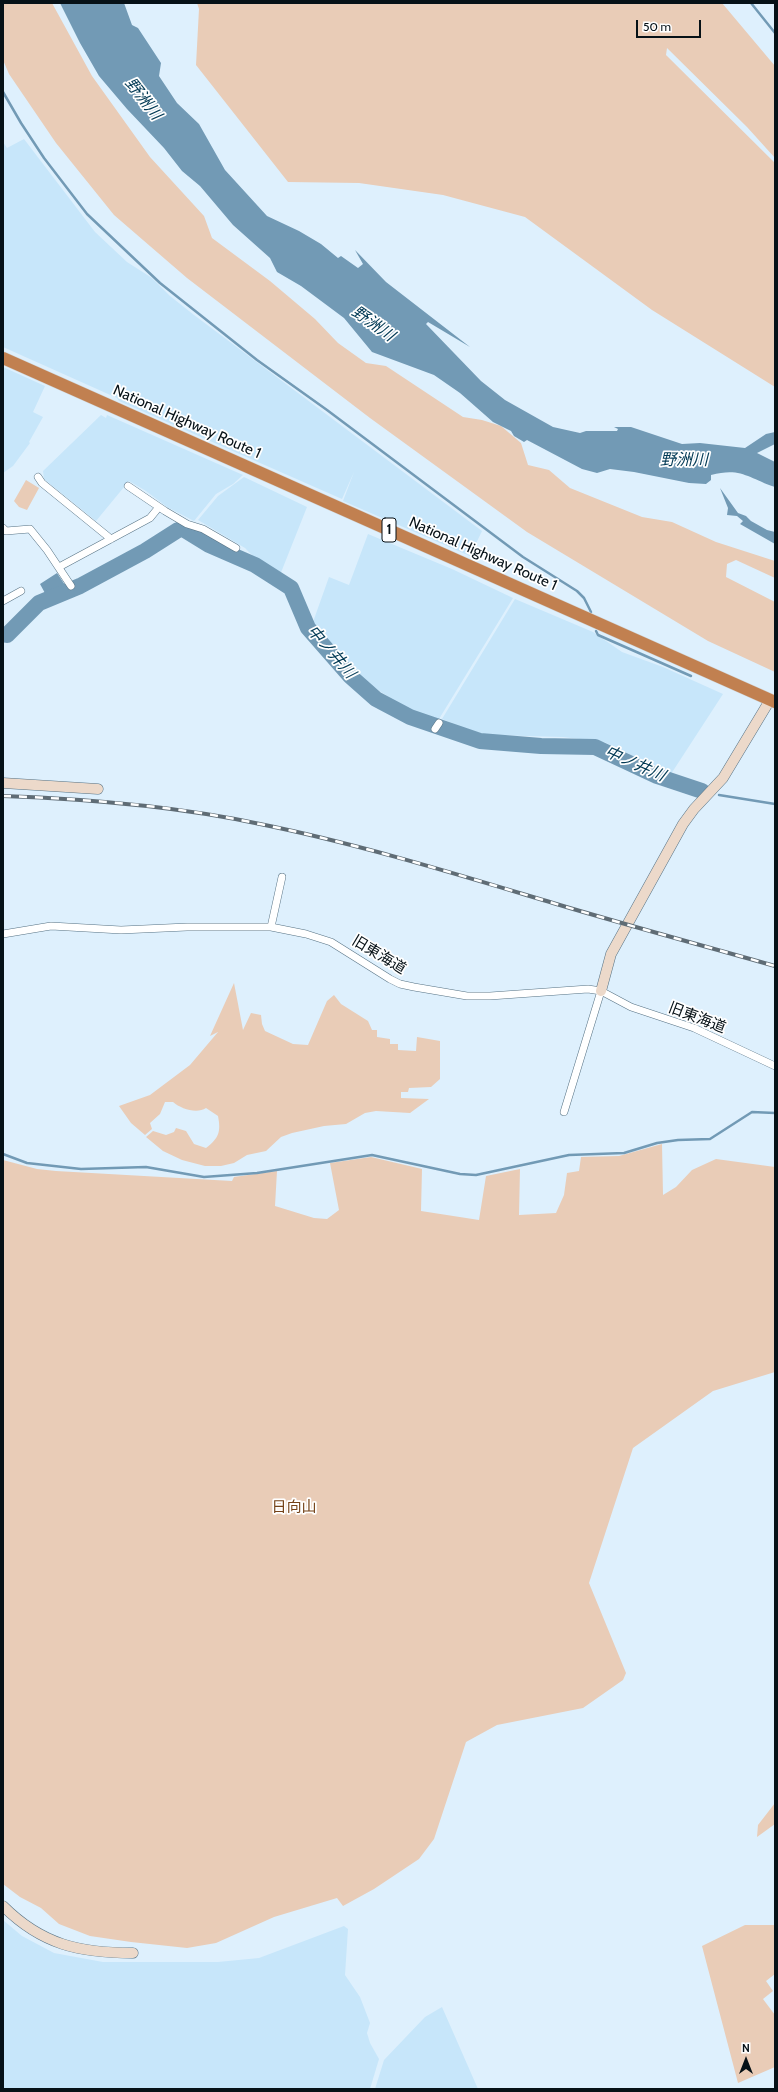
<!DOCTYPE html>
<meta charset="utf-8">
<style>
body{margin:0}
#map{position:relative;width:778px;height:2092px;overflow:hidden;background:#def0fd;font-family:Cabin,sans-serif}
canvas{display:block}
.frame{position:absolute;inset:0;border:4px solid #061117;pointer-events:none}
.north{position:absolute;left:726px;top:2040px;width:40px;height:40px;-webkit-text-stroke:3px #fff;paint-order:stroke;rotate:0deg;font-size:11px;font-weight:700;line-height:16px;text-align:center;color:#061117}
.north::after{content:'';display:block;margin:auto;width:14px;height:18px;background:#061117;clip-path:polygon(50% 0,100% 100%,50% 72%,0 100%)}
.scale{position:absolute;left:636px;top:20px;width:65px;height:18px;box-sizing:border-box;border:2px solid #061117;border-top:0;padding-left:5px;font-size:12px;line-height:14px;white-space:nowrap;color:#061117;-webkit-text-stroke:3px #fff;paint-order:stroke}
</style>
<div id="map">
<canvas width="778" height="2092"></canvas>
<div class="frame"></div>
<div class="north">N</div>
<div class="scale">50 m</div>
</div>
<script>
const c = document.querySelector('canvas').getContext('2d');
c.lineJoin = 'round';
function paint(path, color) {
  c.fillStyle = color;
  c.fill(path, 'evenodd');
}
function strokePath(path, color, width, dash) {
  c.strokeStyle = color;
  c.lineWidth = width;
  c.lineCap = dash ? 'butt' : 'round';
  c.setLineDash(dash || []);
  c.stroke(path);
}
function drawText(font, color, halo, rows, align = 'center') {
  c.font = font + ' Cabin,"Noto Sans JP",sans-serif';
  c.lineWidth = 3.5;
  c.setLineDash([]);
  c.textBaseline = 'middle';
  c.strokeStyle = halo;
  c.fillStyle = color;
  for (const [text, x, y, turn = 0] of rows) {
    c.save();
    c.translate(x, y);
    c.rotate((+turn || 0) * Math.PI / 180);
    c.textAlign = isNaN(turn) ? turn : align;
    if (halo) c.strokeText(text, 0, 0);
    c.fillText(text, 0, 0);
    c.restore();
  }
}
paint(new Path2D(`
 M24,139L95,232L127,262L152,278L170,296L194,315L482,531L470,556L343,501L354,472L342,499L119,401L117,398L3,347V142L7,148Z
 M3,367L45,386L33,412L43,417L29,442L30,443L13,466L3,473Z
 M101,415L106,418L107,415L243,475L233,484L216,494L194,521L167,507L146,491L129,481L96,521L44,479L43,471Z
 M244,477L307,507L280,575L257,560L245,548L198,520L218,496Z
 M368,534L452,569L513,598L439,719L411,711L370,685L320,634L313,622L329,577L349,585Z
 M515,599L593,632L622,652L663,667L723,694L671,774L604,742L563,737L490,735L471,731L442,719Z
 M3,1920L22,1936L54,1953L103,1962H218L259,1958L344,1926L348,1929L345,1975L360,1997L370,2023L367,2033L370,2043L379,2059L370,2089H3Z
 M442,2007L478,2089H375L384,2060L425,2017Z`), '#c7e6fa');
paint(new Path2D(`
 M3,3H52L92,76L150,157L204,216L212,238L270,281L315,319L338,343L366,363L386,366L463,417L482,420L501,426L521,443L528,465L549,470L570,488L642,517L672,522L716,542L775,561V578L736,560L727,564L726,577L775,602V672L708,641L527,532L370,418L187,278L114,215L56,143L9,74L3,60Z
 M197,3H722L775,66V158L747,127L667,48L666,55L775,163V387L652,310L525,217L443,195L359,183L288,182L196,65L199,9Z
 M26,480L39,488L27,510L19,507L14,501Z
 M234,983L243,1030L251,1013L261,1015L262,1024L265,1031L293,1044L308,1045L327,1001L334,995L341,1004L368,1021L372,1030H377V1037L390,1039V1044H398V1050L416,1051L417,1037L440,1041V1079L431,1087L409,1088L408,1092H401V1098L429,1099L410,1113L376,1111L365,1113L346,1124L324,1126L292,1133L281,1137L266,1151L247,1155L234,1163L221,1166H205L182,1160L163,1151L146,1137L153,1131L166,1135L174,1132L176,1128L186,1131L194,1144L206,1148C219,1138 221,1132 218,1116L206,1108C197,1114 181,1109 173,1102H165L160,1114L150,1123L152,1129L145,1135L131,1123L119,1106L150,1095L190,1065L218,1032L210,1036Z
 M662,1144L663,1195L676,1187L692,1170L716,1159L775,1167V1372L713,1391L633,1448L589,1583L626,1673L623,1680L583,1708L497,1725L466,1742L434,1839L419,1859L374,1889L343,1906L337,1898L274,1917L216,1943L187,1948L131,1942L90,1936L59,1924L41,1908L20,1897L3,1884V1160L37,1169L56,1171L232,1181L234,1177L277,1171L275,1206L314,1218L327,1219L339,1210L330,1163L371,1157L422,1169L421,1211L479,1220L486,1176L520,1169L519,1215L556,1213L564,1195L567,1173L579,1171L581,1157L619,1156Z
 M775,1803V1824L757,1837L758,1825Z
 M745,1925H775V1974L766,1981L773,1991L763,1999L775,2015V2067L738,2083L702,1946Z`), '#e9ccb7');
paint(new Path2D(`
 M60,3H124L132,25L138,28L161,63L159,76L177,103L199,124L225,170L267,216L299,231L321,244L338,258L341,256L358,268L363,264L355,250L386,282L470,347L428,322L426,324L481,381L505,400L553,427L580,433L586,431H617L618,429L614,427H631L682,444L700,443L745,448L766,434L775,432V444L757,453L775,462V487C748,478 741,467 711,475V480L706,484L689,483L634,472L610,469L597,473L582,469L527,440L524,442L514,436L511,431L493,422L460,393L434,375L372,352L344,318L301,286L277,272L270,258L233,225L200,186L182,171L164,148L127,109L99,76L80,43Z
 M720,488L738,513L746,516L751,521L767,530L775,532V544L740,524L743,521L737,516L727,515L728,508Z
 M57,573L67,588L46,595L40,584Z`), '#729ab5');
strokePath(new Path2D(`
 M751,3L775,33
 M3,92L21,123L44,158L87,214L160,283L257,360L327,410L523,557L577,591L584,598L591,612
 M596,631L598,635L691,676
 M719,795L775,804
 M3,1154L27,1163L81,1169L146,1167L204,1177L257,1173L372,1155L460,1174L476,1175L569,1155L624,1153L657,1143L678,1140L710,1139L752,1112L775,1113`), '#729ab5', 2.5);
strokePath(new Path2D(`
 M7,635L39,603L80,586L145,551L178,530L183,529L209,545L255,565L291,588L308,628L350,676L376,699L410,717L480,741L541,746L595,747L657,776L702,791`), '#729ab5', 16);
const street = new Path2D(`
 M38,477L42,483L111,539
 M128,486L165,511L187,524L203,529L236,548
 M3,528L6,531L30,529L47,550L71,586
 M59,567L150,518L159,507
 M3,601L21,591
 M435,729L439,723
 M271,927L282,877
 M3,934L51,926L121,930L187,927H271L306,934L331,942L390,979L400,984L414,987L467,996H490L588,989L601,991L631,1007L694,1028L775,1066
 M564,1112L601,991`);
const secondary = new Path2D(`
 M3,783L98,789
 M601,991L611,954L683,824L694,809L723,778L770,700
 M3,1906C42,1945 80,1953 133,1953`);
const highway = new Path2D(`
 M3,358L775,702`);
strokePath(street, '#567284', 8);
strokePath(secondary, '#567284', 11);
strokePath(highway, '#d2d4d5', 13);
strokePath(street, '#fff', 7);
strokePath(secondary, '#ecd9ca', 10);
strokePath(highway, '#c18050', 12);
const rail = new Path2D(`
 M3,796C89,799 176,806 260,824C359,844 456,874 553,903C626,925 701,945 775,966`);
strokePath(rail, '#5f6c75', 4);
strokePath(rail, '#fff', 2.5, [8]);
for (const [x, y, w] of [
 [389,530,14]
]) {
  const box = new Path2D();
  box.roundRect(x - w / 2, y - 12, w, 24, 3);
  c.fillStyle = '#fff';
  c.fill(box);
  strokePath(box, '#061117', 1);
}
drawText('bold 14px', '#061117', null, [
 ["1",389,530]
]);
drawText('15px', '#061117', '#fff', [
 ["National Highway Route 1",187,422,24],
 ["National Highway Route 1",483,554,24],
 ["旧東海道",379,955,31],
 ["旧東海道",697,1018,21]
]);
drawText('15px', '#744218', '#fff', [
 ["日向山",294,1508]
]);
drawText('italic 16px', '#013954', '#fff', [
 ["野洲川",143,99,52],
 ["野洲川",373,324,35],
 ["野洲川",684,460],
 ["中ノ井川",331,652,49],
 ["中ノ井川",635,764,24]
]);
</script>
